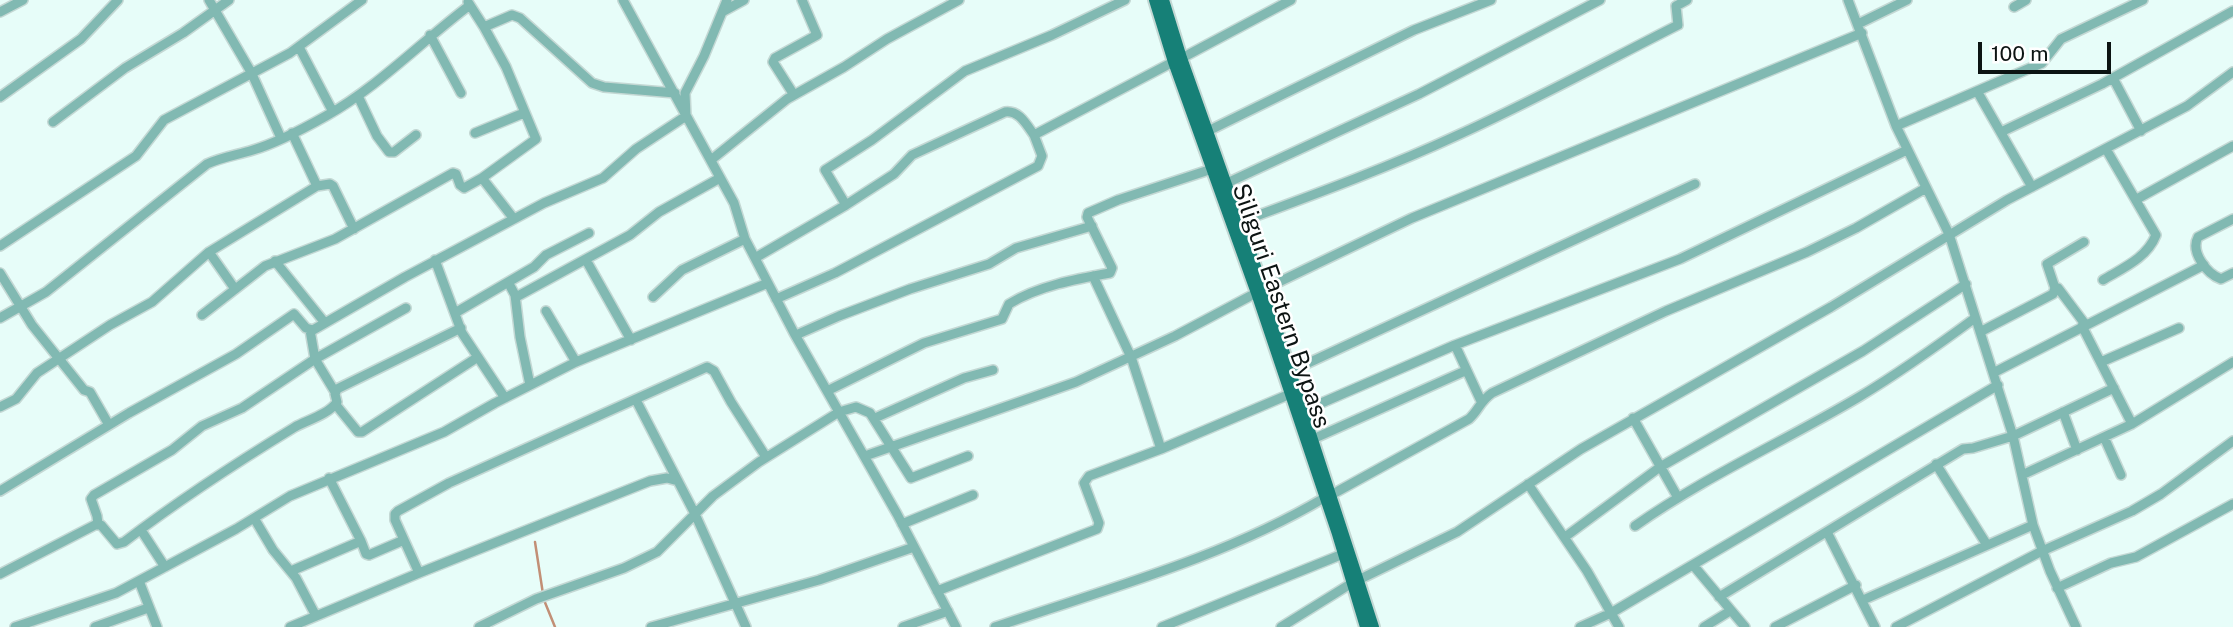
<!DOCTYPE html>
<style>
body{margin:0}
#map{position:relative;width:2233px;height:627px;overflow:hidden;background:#e7fdf9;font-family:"Public Sans",sans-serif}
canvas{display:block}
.scale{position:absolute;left:1978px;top:42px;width:133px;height:32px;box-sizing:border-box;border:4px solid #0c1413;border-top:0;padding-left:9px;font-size:21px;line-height:24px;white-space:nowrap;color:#0c1413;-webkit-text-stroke:5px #fff;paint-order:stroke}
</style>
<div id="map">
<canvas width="2233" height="627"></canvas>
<div class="scale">100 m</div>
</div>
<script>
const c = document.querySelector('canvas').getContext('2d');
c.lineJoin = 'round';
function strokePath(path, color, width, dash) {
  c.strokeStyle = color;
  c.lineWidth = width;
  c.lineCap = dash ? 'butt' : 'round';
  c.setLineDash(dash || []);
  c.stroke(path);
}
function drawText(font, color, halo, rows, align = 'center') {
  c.font = font + ' "Public Sans",sans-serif';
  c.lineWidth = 5;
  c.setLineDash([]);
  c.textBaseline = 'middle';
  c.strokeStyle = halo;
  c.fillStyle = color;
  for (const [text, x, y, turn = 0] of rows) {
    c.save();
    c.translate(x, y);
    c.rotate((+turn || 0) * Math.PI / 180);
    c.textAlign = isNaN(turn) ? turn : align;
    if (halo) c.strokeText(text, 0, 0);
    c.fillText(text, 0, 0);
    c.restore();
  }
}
strokePath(new Path2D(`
 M535,542L543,594
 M544,600L555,627`), '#c28f76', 2.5);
const minor = new Path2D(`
 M209,0L251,72L281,138
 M623,0L734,203L745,239L794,333L897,514L956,627
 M1848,0L1896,126L1949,234L2013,436L2033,525L2050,571L2076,627
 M468,2L484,27L512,15L520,18L592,83L604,87L675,93
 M2014,7L2026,0
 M0,12L23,0
 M722,12L744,0
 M1858,24L1907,0
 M430,35L461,93
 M299,47L333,112
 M1182,58L1291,0
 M2113,78L2141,131
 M1977,91L2032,187
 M794,95L773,62L775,58L817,35L802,0
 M358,96L377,136L389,152H394L416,135
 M0,97L81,39L118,0
 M53,122L125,68L183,33L229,0
 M1896,126L2042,63L2061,39L2143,0
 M1208,131L1414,30L1491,0
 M2001,132L2102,84L2233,11
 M292,133L317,186
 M475,133L524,113
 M711,160L787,99L844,67L887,39L959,0
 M482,178L536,139L506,67L484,27
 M1227,183L1419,94L1600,0
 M2137,199L2233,146
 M846,205L894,174L912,155L1005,112C1019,110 1026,124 1034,135
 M2233,219L2198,237C2190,252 2207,274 2221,279L2233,273
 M1240,222C1313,195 1387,168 1458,135C1533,101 1605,62 1678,25L1676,6L1687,0
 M0,246L136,156L164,120L290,53L362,0
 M209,252L235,289
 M755,258L846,205L825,170L872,140L965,71L1052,35L1125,0
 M435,260L462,333L505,398
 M586,260L631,340
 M275,261L325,323
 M0,273L32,325L84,390L90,392L109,425
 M1093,276L1131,357L1161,449
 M2103,280C2123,268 2147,258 2156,235L2106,149
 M508,282L515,295L518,296L630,235L659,212L720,178
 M2058,288L2085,324L2082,326L2132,424
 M515,295L520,337L530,385
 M653,297L682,270L745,239
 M776,299L835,273L1038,166L1042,156L1034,135L1173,62
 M546,311L576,362
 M455,313L534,267L546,255L589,233
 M202,315L265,266L335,239L453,173L456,174L460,185L464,188L482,178L514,219
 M0,318L46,292L207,164C222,157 237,155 253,150C277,143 303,129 326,116C378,87 422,41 470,5
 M310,330L315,359L335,392
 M1980,332L2053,294L2055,288L2047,264L2084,242
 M796,335L839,316L910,289L989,264L1016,248L1092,226
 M1455,345L1481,401
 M2101,362L2179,328
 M1291,371L1695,184
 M1993,373L2204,265
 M827,391L924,343L1002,319L1009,304C1038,286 1076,279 1110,273L1112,268L1087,217L1088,213L1118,200L1212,169
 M636,400L695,514L746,627
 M336,405L358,432H362L478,357
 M0,407L16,399L37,373L110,325L152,302L209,252L317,186L330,184L333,186L354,229
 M1303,411L1455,345L1680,259L1907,150
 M2063,412L2077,450
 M875,418L964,378L993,370
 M1633,418L1677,496
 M2104,437L2121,475
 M1313,439L1465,371
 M865,456L1076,382L1175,336L1256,293L1412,218L1862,33
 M1936,464L1987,545
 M2022,475L2132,424L2233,362
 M1528,484L1587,571L1619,627
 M0,491L129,413L236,354L294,314L306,328L313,330L405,277L544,203L603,178L636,149L686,116L685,93L704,56L727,0
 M1331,495L1469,419C1479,410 1480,401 1492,393L1666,311L1807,252L1856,228L1926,188
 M254,518L273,550L296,578L316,616
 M98,524L97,516L91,499L94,495L172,450L202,426L242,408L315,359L406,308
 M902,524L973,495
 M1635,526C1706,476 1785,441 1859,397C1899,373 1937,346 1975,318
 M141,530L165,567
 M1827,532L1875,627
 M1565,537L1660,467L1863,351L1966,284
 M361,541L366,554L369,555L404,540
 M1693,565L1745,627
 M291,571L361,541L329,478
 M419,573L395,520V514L398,511L449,483L707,367L714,371L731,402L766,457
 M0,574L95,525H101L117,544L124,542C179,500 236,463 295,427C308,420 329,414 337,402L335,394L337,389L461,328
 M139,581L157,627
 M2057,588L2111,563L2136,557L2233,504
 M937,591L1097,529L1099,523L1084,483L1089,476L1161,449L1290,394
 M1719,597L1963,449L1973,448L2013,436L2114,388
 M1863,600L2033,525
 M15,627L116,593L236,529L290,496L444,432L495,403L576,362L768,283
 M95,627L148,608
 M290,627L419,573L650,481L667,478L678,481
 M479,627L536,599L624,568L657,552L713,496L759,462L839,412L856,407L870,413L911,478L968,456
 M651,627L819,580L914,547
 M903,627L948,611
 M995,627C1106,589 1223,558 1324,498
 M1162,627L1343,554
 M1281,627L1352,583L1457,532L1581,449L1831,307L2007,200L2187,106L2233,72
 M1580,627L1611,613L1998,385
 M1704,627L1730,611
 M1775,627L1856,585
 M1896,627L2042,551L2132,511L2161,494L2233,441`);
const major = new Path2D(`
 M1154,0L1173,62L1256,293L1337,534L1365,627
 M1164,0L1182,58L1264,289L1374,627`);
strokePath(minor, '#c4d8d4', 12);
strokePath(major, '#c4d8d4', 14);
strokePath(minor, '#81b9b2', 9);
strokePath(major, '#168077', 10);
drawText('24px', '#0c1413', '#fff', [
 ["Siliguri Eastern Bypass",1281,306,71]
]);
</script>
